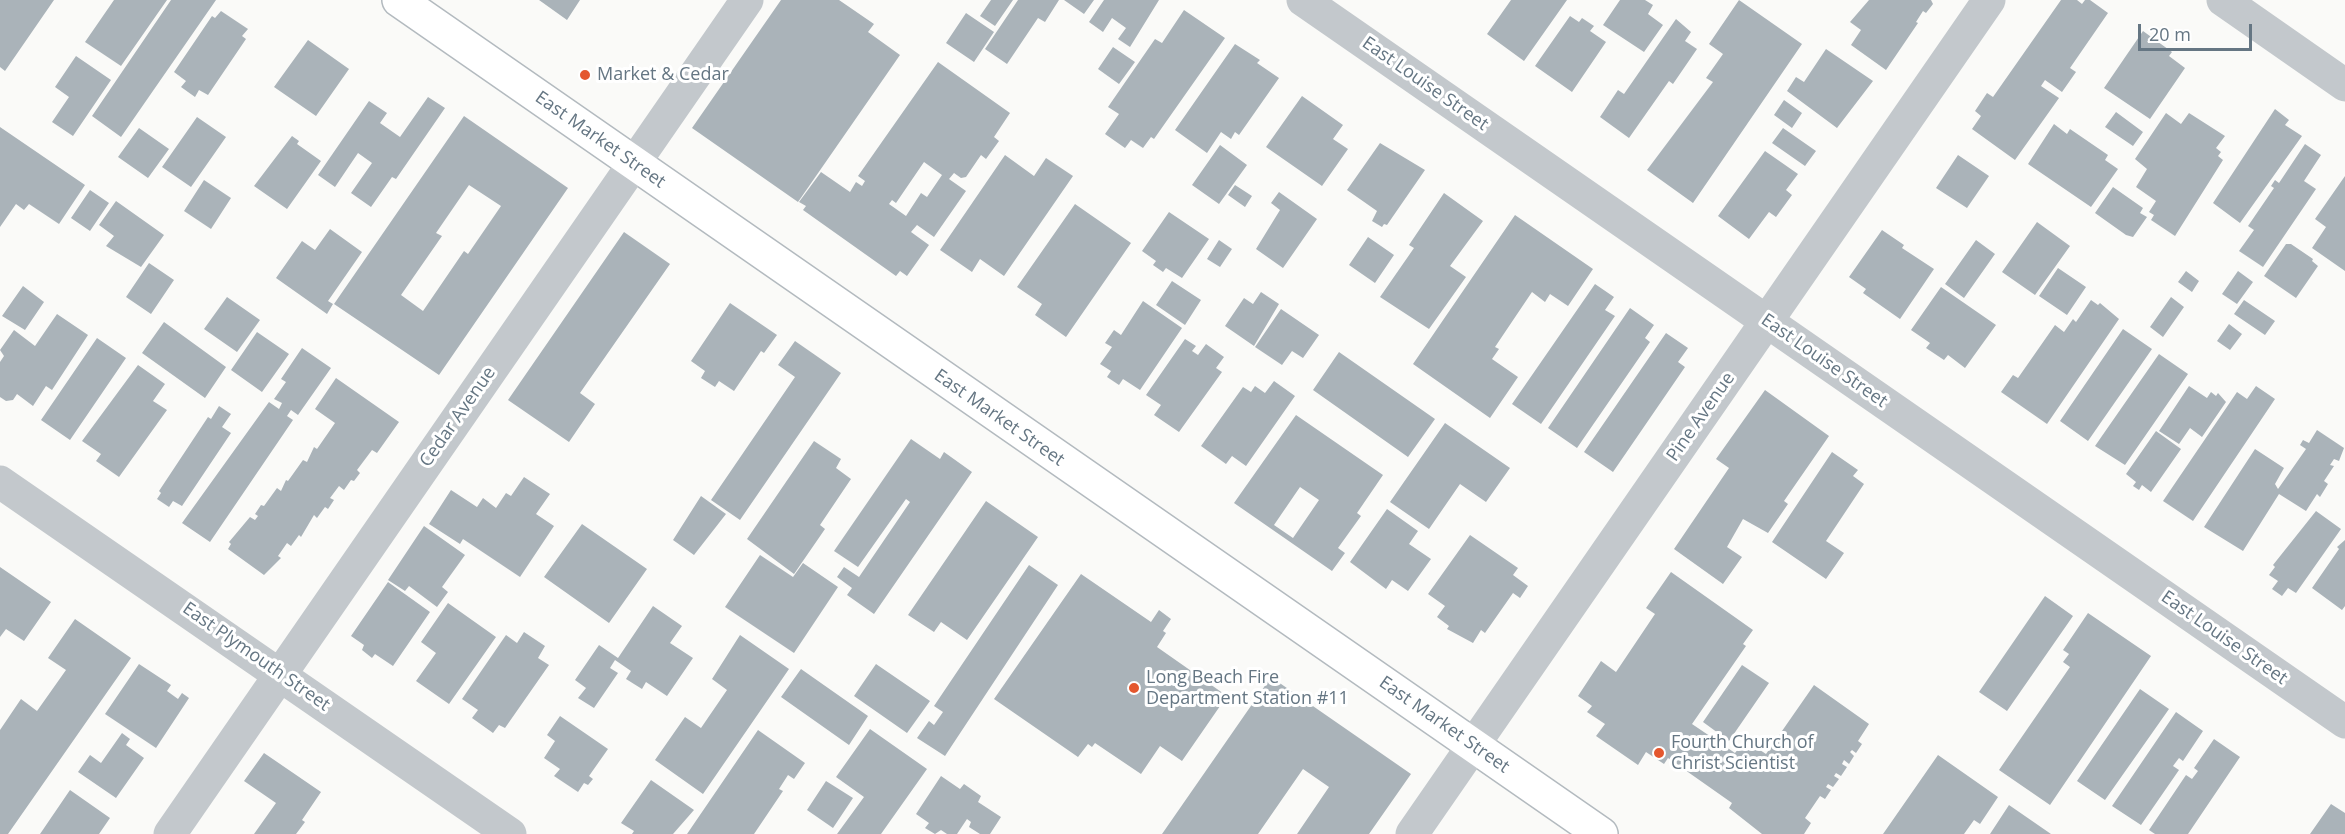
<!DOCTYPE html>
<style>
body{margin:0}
#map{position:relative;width:2345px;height:834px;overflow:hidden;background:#fafaf8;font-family:"Open Sans",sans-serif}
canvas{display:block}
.scale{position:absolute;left:2138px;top:24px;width:114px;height:27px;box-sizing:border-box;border:3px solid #657683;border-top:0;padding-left:8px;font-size:18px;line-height:21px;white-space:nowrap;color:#657683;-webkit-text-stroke:4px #fff;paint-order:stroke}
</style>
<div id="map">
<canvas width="2345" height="834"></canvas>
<div class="scale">20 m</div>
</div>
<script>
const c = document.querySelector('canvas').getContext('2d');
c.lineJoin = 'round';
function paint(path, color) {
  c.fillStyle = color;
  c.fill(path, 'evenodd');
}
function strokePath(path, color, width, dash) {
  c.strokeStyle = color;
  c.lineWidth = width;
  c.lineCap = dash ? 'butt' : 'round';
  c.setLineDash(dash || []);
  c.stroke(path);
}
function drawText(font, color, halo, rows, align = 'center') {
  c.font = font + ' "Open Sans",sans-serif';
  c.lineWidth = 6;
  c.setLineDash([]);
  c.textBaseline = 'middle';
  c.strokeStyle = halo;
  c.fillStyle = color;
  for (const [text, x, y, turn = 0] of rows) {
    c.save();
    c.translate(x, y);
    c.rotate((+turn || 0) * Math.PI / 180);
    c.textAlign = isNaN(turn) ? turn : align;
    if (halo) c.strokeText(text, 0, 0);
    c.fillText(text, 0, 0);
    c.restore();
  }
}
paint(new Path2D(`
 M0,0H54L5,71L0,67Z
 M114,0H167L121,66L85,42Z
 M171,0H216L121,137L92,116Z
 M539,0H580L567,20Z
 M781,0H839L874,24L868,32L900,55L798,202L692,128Z
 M991,0H1013L995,26L980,16Z
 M1018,0H1059L1045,22L1038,18L1007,64L985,49Z
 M1064,0H1094L1084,14Z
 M1104,0H1159L1130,47L1118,39L1126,28L1112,18L1103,32L1089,22Z
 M1511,0H1567L1524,61L1487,34Z
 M1620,0H1645L1653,5L1648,14L1663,25L1644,52L1603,25Z
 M1739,0L1802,44L1693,203L1647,170L1713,82L1706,78L1723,54L1709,44Z
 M1869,0H1931L1933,4L1926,13L1923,11L1916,22L1918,23L1886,70L1851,45L1861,30L1850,22Z
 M2061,0H2077L2082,4L2085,0H2090L2108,13L2070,68L2076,72L2062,92L2045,80L2041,86L2059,98L2015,160L1972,129L1981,116L1975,111L1987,93L1993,97Z
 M1184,10L1225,38L1154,139L1151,137L1143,148L1131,140L1125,148L1105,134L1119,114L1108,107L1155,39L1162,43Z
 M221,11L248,29L242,36L246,39L208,95L199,90L195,97L181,87L186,81L174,72L212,16L215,18Z
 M966,13L994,32L974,62L946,43Z
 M1570,16L1579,22L1582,18L1594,26L1590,31L1606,42L1572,92L1535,66Z
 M1676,19L1691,32L1685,41L1697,49L1673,84L1669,81L1629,138L1600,117L1618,90L1624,94Z
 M2143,31L2172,52L2169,56L2185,68L2150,119L2104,88Z
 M308,40L349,69L316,116L274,87Z
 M1235,44L1260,60L1257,63L1279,78L1239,135L1235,132L1231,139L1221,132L1207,153L1175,130Z
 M1113,47L1135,62L1119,84L1098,69Z
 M1826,49L1873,81L1837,128L1787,91L1796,77L1804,82Z
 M76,56L111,80L73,136L52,122L69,97L55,87Z
 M938,62L1010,113L994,137L999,141L986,159L981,155L966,177L961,178L954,173L949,179L966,191L934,237L917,225L911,232L929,245L907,276L900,271L896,276L803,210L806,206L799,202L821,172L850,192L856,182L862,186L865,181L858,176ZM924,162L942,175L927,197L921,193L906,216L889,204L892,200L896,203Z
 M1302,96L1343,125L1333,139L1348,149L1322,186L1266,147Z
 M428,97L445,108L396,179L392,177L371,207L351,193L372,163L358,153L335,187L318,175L369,101L387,113L380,123L400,137Z
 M1784,100L1802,113L1792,128L1774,115Z
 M2275,109L2289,120L2285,125L2302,136L2240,223L2213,203Z
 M2116,112L2143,132L2133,146L2105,127Z
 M2166,113L2181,124L2189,113L2225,136L2216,148L2221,152L2218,156L2223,160L2175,236L2151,220L2154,215L2149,212L2156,201L2136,187L2147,169L2135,159Z
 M464,116L568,188L439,375L334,304ZM469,185L501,206L468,254L464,251L423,311L401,295L442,236L436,233Z
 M197,117L226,137L191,187L162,167Z
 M2054,124L2067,134L2070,129L2108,155L2105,160L2118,169L2091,207L2028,164Z
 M0,127L85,185L59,224L29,204L24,210L16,204L0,227Z
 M139,128L169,149L148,178L118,157Z
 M1783,128L1816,151L1805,166L1772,143Z
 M292,136L299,141L297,144L321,161L287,209L254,186Z
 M1380,143L1425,170L1387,225L1384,224L1382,227L1372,221L1377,211L1347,190Z
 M2305,144L2321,155L2304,181L2316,189L2263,267L2239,251L2254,230L2248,226L2274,188L2271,186L2275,180L2279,183Z
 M1220,145L1247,165L1219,204L1192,185Z
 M1765,151L1798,174L1786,190L1792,195L1776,217L1769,212L1749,239L1718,216Z
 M1005,155L1034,176L1046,158L1073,176L1004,276L980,259L972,272L940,250Z
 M1958,155L1989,176L1967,208L1936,188Z
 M2345,176V271L2312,248L2326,227L2315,219Z
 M204,180L231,198L211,229L184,211Z
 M1235,185L1252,196L1245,207L1228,195Z
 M2113,187L2143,208L2140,213L2147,217L2133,237L2126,235L2095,213Z
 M90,190L109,203L90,231L71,218Z
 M1279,192L1317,219L1283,268L1256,249L1280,210L1271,203Z
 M1444,193L1483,221L1450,266L1466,277L1429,329L1380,297L1414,248L1409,245Z
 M116,201L164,235L141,267L106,246L114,236L99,225Z
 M1075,204L1131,243L1066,337L1035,315L1042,304L1017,287Z
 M1169,212L1209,239L1182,278L1166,268L1163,272L1153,265L1156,261L1142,251Z
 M1515,215L1593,269L1568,306L1550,294L1545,302L1532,292L1495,347L1499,349L1492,359L1518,377L1490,418L1413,364Z
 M2037,222L2070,246L2035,295L2002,272Z
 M330,229L362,252L328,301L333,304L327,314L276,278L302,241L315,250Z
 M1882,230L1904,245L1902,248L1934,269L1900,319L1863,293L1866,289L1849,277Z
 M624,232L670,264L580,393L595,404L569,442L508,400Z
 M1368,237L1394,255L1375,283L1349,265Z
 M1219,240L1232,249L1220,267L1207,259Z
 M1976,240L1995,254L1964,298L1945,284Z
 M2286,244H2291L2313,259L2312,261L2318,266L2296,298L2264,276Z
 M149,263L174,280L151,314L126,297Z
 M2058,268L2086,287L2067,315L2039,296Z
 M2186,271L2199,281L2192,292L2178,282Z
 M2238,271L2253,282L2237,304L2222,294Z
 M1172,281L1201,300L1185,325L1156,305Z
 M1595,284L1614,297L1605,310L1615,316L1541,424L1512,404Z
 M23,286L44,302L25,330L2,316Z
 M1941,287L1996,325L1965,368L1948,355L1944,360L1926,348L1930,343L1911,330Z
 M1261,292L1279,304L1254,346L1225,326L1244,298L1253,304Z
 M227,297L260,320L237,352L204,329Z
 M2171,297L2184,307L2163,337L2150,327Z
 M2091,300L2098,305L2100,303L2119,319L2047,424L2001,392L2013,375L2018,378L2055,325L2064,332L2073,319L2076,322Z
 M2244,300L2275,321L2265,335L2234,314Z
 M1143,301L1182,328L1140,390L1123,379L1119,385L1107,377L1111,371L1100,364L1112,347L1105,343L1114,330L1121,335Z
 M730,303L777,335L764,353L761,351L734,391L719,381L715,387L701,378L705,371L691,361Z
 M1630,308L1654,325L1645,338L1650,342L1577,448L1548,428Z
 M1281,309L1319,335L1303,358L1292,351L1282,365L1255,347Z
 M57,314L88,335L52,390L46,386L33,406L17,394L13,400L6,401L0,397V362L4,356L0,350L14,330L35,346Z
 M164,322L226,367L205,398L142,353Z
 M2229,324L2242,334L2230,350L2217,341Z
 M2123,329L2152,349L2088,441L2060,421Z
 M257,332L289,354L262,392L231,370Z
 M1666,333L1688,348L1678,362L1685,367L1613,472L1584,452Z
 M97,338L126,358L70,440L41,420Z
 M1185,339L1196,346L1192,351L1198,355L1206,344L1224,357L1216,368L1222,372L1179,432L1154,415L1161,405L1146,395Z
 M795,341L841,373L740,520L711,500L795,377L778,365Z
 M302,348L331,368L298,415L291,410L287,416L293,420L210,542L182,523L269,402L279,409L282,403L274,399L286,382L281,379Z
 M1339,352L1435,419L1408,457L1313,390Z
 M2159,354L2188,374L2125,465L2095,446Z
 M138,365L165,384L153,401L167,410L119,477L96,461L101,454L82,441Z
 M336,378L399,422L377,453L372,450L357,470L360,473L354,481L351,480L344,490L339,486L330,498L334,500L328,509L325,507L317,518L314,515L301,537L299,535L291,546L287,543L278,556L281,558L264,575L228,549L231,544L229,542L250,517L255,520L258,516L255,514L261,505L264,506L277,488L281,491L286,480L288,481L303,460L307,462L314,447L317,449L335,423L315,409Z
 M1274,381L1295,396L1246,466L1232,456L1226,464L1201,446L1243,387L1251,392L1255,386L1265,393Z
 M2189,386L2207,398L2211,392L2216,396L2218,393L2226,402L2202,437L2190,428L2179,444L2159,431Z
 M2256,386L2275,399L2193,521L2163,501L2237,392L2247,399Z
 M1765,390L1829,436L1784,501L1788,504L1768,533L1743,519L1727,547L1742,557L1723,584L1674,549L1729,468L1716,459Z
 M219,406L231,414L222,427L231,433L182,506L173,501L169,507L157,499L161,493L159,491L208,417L211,419Z
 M1296,415L1383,475L1357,513L1361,516L1338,548L1345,553L1332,571L1234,503ZM1300,487L1319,500L1293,538L1274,525Z
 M1445,423L1510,468L1486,502L1460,484L1429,529L1390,502Z
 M2317,430L2344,448L2339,461L2334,459L2330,465L2334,466L2324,481L2328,484L2320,497L2317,494L2306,511L2279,494L2243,551L2204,527L2255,449L2284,468L2275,484L2278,489L2306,449L2300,445L2303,440L2309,443Z
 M2156,431L2181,449L2151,492L2142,485L2139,490L2133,486L2136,482L2126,474Z
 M911,439L940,459L944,452L972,472L874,614L847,595L852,588L837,577L844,567L859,577L910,502L906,499L858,567L834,551Z
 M814,441L841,459L836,468L851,479L820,525L825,529L794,574L747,539Z
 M1832,452L1858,470L1853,476L1864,484L1826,541L1844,553L1826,579L1772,542Z
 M524,477L550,494L536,514L554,526L520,577L463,539L460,544L429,524L451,490L477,507L483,498L496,508L506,493L511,496Z
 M701,496L726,514L694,555L673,540Z
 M986,501L1038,537L967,640L941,622L934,632L908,615Z
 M1387,509L1418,531L1409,544L1431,559L1408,591L1392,580L1386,589L1350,562Z
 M2316,511L2341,529L2296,593L2288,588L2282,596L2272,589L2278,581L2269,575L2275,567L2273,565Z
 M582,524L647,569L609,623L544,577Z
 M424,526L465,555L442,587L448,592L437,607L409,586L405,591L388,580Z
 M1470,535L1518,568L1513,575L1528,586L1520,598L1513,593L1485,633L1481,630L1473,643L1447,629L1449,626L1437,617L1445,606L1428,594Z
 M2345,540V606L2342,610L2312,588L2339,549L2337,547Z
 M760,555L793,577L803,563L838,587L794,653L725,607Z
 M1029,565L1058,585L945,756L917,738L929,721L934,725L943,712L934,706Z
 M0,567L51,602L24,641L6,629L0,637Z
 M1671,572L1753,630L1743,644L1746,646L1692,724L1735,753L1745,740L1766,754L1814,685L1869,724L1858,741L1862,744L1856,753L1852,750L1850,752L1854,756L1849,764L1844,760L1842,764L1847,767L1841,776L1836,773L1834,776L1839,779L1833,787L1828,784L1826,787L1831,790L1825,799L1820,796L1805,818L1811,823L1804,834H1762L1729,808L1732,803L1668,758L1664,764L1646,752L1638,765L1596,736L1605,724L1587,712L1592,706L1578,696L1601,661L1616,672L1655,614L1646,608Z
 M1081,574L1151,622L1159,610L1171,619L1163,631L1166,633L1157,647L1227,696L1182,761L1160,746L1141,774L1095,743L1092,747L1088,744L1078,757L994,699Z
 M388,582L430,612L393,666L375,654L372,658L362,650L364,645L351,636Z
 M2045,596L2073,616L2007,711L1979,692Z
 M448,603L496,637L449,704L416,681L436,653L421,642Z
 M653,606L682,626L670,643L693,658L667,696L646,682L642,689L626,679L631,671L615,660L610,668L618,673L594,708L578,698L586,688L575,680L599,645L618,658Z
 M2088,613L2151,656L2050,805L1999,770L2070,667L2063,662L2069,654L2063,650Z
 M75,619L131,658L8,834H0V730L21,699L37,711L66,670L48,658Z
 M524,632L545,646L538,658L549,665L505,728L499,725L493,733L472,718L478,710L462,699L506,635L517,643Z
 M740,635L789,669L703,794L655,760L685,717L701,728L727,690L712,679Z
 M139,664L171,685L167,691L178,699L182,693L189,698L156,748L105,714Z
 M876,664L930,701L907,733L854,696Z
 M1742,665L1769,683L1729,741L1703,722Z
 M801,669L868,716L849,745L781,697Z
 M1271,677L1411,774L1369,834H1297L1329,787L1303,769L1258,834H1162Z
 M2140,689L2169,709L2105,800L2077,781Z
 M2176,712L2203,731L2183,761L2179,758L2173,766L2179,770L2141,825L2112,806Z
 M560,716L608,749L589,776L593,779L588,785L584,783L578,792L554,776L560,769L544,758L555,741L547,735Z
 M870,729L927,769L881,834H837L864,797L836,777Z
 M758,730L805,763L794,779L788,775L779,789L783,791L754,834H687Z
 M122,733L130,739L126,745L144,758L116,798L78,772L90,755L101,763Z
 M2214,739L2240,757L2188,834H2155L2149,830L2186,775L2192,779L2198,771L2194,768Z
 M264,753L321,792L302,820L305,822L296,834H254L276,803L244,781Z
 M1938,755L1998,797L1980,824L1974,820L1964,834H1883Z
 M941,776L960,789L964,784L981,796L978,802L1001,817L990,834H980L969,827L971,822L967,819L957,834H947L941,830L935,834L925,828L929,823L916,814Z
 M651,780L694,810L673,834H632L634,831L621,823Z
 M826,781L853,798L833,828L807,810Z
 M70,790L110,818L99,834H40Z
 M2331,804L2345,813V834H2310Z
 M2009,805L2051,834H1990Z`), '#aab3b9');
const secondary = new Path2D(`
 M399,0L1601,834`);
strokePath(secondary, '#b3babf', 36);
strokePath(new Path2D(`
 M1303,0L2345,722
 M2223,0L2345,85
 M0,482L510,834
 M170,834L747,0
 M1412,834L1989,0`), '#c3c8cc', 33);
strokePath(secondary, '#fff', 33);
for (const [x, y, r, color] of [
 [585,75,6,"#e4572e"],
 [1134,688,6,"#e4572e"],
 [1659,753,6,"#e4572e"]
]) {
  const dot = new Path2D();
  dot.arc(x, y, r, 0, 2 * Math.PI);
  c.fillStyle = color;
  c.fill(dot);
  strokePath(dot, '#fff', 2);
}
drawText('18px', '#657683', '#fff', [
 ["Market & Cedar",597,75],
 ["Long Beach Fire",1146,678],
 ["Department Station #11",1146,699],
 ["Fourth Church of",1671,743],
 ["Christ Scientist",1671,764]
], 'left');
drawText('18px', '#657683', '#fff', [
 ["East Louise Street",1425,84,35],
 ["East Market Street",600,140,35],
 ["East Louise Street",1824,361,35],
 ["Cedar Avenue",458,417,-55],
 ["Pine Avenue",1701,417,-55],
 ["East Market Street",999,418,35],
 ["East Louise Street",2224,638,35],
 ["East Plymouth Street",256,657,35],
 ["East Market Street",1444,725,35]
]);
</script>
